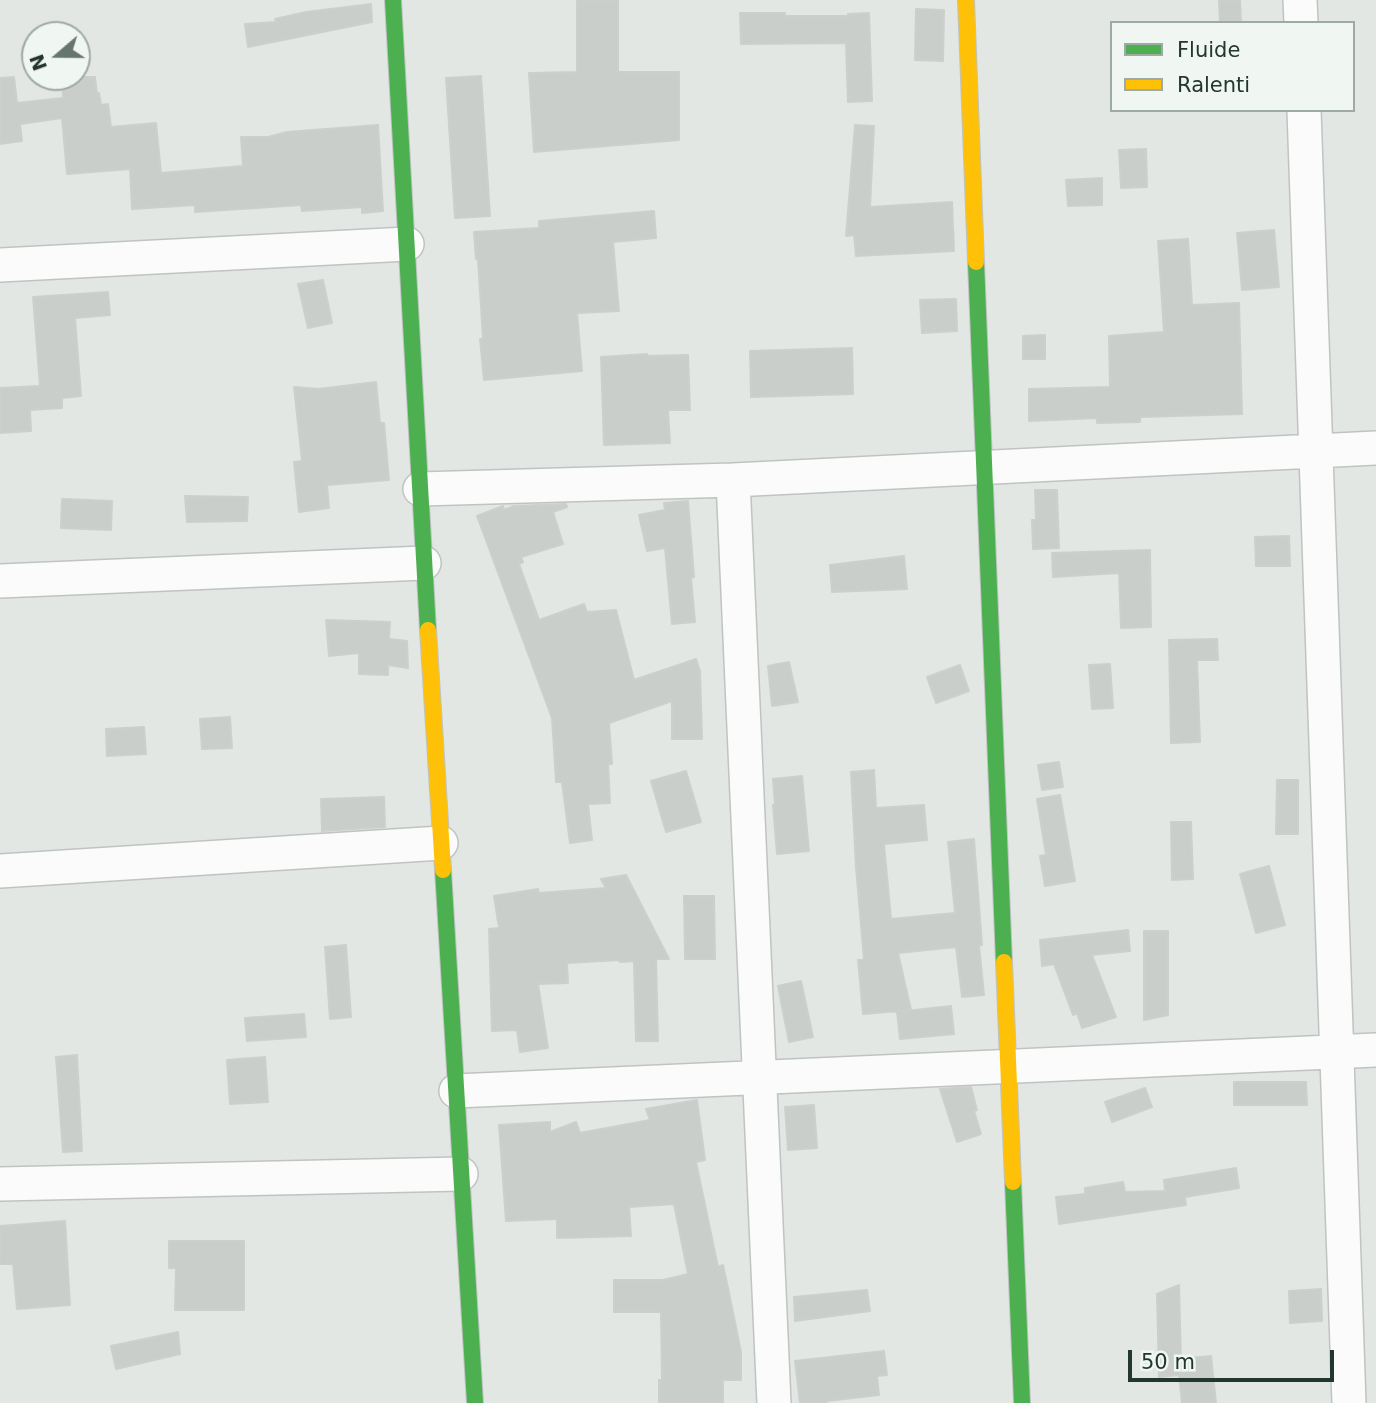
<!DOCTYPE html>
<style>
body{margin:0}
#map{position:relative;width:1376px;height:1403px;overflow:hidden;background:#e2e7e4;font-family:"DejaVu Sans",sans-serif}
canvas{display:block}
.legend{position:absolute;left:1110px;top:21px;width:245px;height:91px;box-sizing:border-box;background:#f0f6f2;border:2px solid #9eaaa4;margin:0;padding:9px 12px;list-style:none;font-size:21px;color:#23372f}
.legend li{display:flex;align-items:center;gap:14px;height:35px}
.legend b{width:35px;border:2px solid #9eaaa4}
.north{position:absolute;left:21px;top:21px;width:70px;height:70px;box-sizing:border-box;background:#f0f6f2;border:2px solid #9eaaa4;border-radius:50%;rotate:250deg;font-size:19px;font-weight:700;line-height:28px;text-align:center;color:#23372f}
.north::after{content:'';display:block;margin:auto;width:24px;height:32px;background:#66756e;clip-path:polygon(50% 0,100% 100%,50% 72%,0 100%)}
.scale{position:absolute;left:1128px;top:1350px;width:206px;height:32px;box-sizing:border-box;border:4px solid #23372f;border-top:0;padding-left:9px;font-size:21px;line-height:24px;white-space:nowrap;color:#23372f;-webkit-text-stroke:5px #f0f6f2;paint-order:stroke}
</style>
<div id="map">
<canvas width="1376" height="1403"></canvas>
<ul class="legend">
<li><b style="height:9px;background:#4caf50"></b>Fluide</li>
<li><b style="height:9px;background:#ffc107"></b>Ralenti</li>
</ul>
<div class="north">N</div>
<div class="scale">50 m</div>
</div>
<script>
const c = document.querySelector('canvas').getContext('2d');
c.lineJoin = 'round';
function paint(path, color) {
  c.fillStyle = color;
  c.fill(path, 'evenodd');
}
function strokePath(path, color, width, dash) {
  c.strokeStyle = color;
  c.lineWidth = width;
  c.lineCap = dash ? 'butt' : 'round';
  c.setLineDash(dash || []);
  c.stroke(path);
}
const building = new Path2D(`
 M577,0H618V72H679V140L534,152L529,73L577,72Z
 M1219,0H1240L1241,23H1220Z
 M371,4L372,22L248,47L245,24L276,22L275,19L306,12Z
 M916,9L944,10L943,61L915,60Z
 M740,13H785V16H848V14L869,13L872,101L848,102L846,43L741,44Z
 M481,76L490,216L455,218L446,78Z
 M14,77L17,103L63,98L62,77H95L97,94L99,93L101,105L108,104L111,127L156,123L161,173L243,166L241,137H268L287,132L378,125L383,211L362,213V207L302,211L301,205L195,212V205L132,209L130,169L67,174L62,118L20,124L22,141L0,144V78Z
 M855,125L874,126L870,207L952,202L954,251L856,256L854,235L846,236Z
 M1146,149L1147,187L1121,188L1119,150Z
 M1102,178V205L1068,206L1066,180Z
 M654,211L656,238L613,242L619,311L577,313L582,371L484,380L480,339H483L478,259H476L474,232L539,228V221Z
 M1274,230L1279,287L1242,290L1237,233Z
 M1188,239L1192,305L1239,303L1242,414L1140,417V422L1097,423V418L1029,421V389L1110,387L1109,336L1164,332L1158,241Z
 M323,280L332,323L308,328L298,284Z
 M108,292L110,315L75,318L81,396L62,398V408L30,410L31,431L0,433V388L40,386L33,297Z
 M956,299L957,331L922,333L920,300Z
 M1045,335V359H1023V336Z
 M852,348L853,394L751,397L750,351Z
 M647,354L648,356L688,355L690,410H668L670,443L604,445L601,357Z
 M376,382L380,423H384L389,480L327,485L329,508L299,512L294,462L302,461L294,387L318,389Z
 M1035,490H1057L1059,548L1033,549L1032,520H1036Z
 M185,496L248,497L247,521L187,522Z
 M62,499L112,501L111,530L61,528Z
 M688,501L694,577L691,578L695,622L672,624L665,548L647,551L639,515L665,510L664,503Z
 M566,504L567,507L553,512L563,544L521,557L523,562L519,564L539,620L584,604L587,612L616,610L634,680L696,659L700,671L702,739H672V701L609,723L612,764H608L610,803L588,804L592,840L570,843L562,782H556L552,718L477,516L503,506L504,510L514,506Z
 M1289,536L1290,566H1256L1255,537Z
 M1150,550L1151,627L1121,628L1119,573L1053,577L1052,553Z
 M904,556L907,589L832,592L830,565Z
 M326,620L390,622L389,639L407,641L408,668L388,665V675L359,674V653L329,656Z
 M1217,639L1218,660H1197L1200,742L1171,743L1169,640Z
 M789,662L798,702L772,706L768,666Z
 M1110,664L1113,708L1092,709L1089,665Z
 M960,665L969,691L936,703L927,677Z
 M230,717L232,748L202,749L200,719Z
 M144,727L146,754L107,756L106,729Z
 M1059,762L1063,787L1042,790L1038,765Z
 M874,770L876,808L924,805L927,840L884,844L891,919L955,913L948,842L974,839L982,945H979L984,995L962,997L956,947L898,953L911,1010L863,1014L858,960H864L856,867L851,772Z
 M686,771L701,822L666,832L651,781Z
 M802,776L809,851L777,854L773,805L775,804L773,779Z
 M1277,780H1298V834H1276Z
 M1060,795L1075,881L1045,886L1040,856L1046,855L1037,799Z
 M384,797L385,827L322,831L321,799Z
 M1171,822H1191L1193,879L1172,880Z
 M1269,866L1285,925L1256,933L1240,874Z
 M626,875L669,959H656L658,1041H636L634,961L620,962V960L567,963L568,983L538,984L548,1048L520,1052L517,1030L492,1031L489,929L499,928L494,896L538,889L539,893L606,888L601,879Z
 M684,896H714L715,959H685Z
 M1128,930L1130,951L1092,955L1116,1017L1082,1028L1077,1013L1073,1015L1054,964L1042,966L1040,940Z
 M1144,931H1168V1015L1144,1020Z
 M346,945L351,1017L330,1019L325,947Z
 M801,981L813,1037L789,1042L778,986Z
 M951,1006L954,1034L900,1039L897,1012Z
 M304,1014L306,1037L247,1041L245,1018Z
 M77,1055L82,1151L63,1152L56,1057Z
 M265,1057L268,1102L230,1104L227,1060Z
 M1234,1082H1306L1307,1105H1234Z
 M971,1087L977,1110L974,1111L981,1134L957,1142L940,1089Z
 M1145,1088L1152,1107L1112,1122L1105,1102Z
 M697,1100L705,1160L696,1162L718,1267L723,1265L728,1288L741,1352V1380H723V1403H659V1380H662L661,1312H614V1280H663L688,1274L674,1204L629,1207L631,1236L557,1238V1219L506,1221L499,1125L550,1122V1132L576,1122L580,1133L650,1120L646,1109Z
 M814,1105L817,1148L788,1150L785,1107Z
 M1236,1168L1239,1188L1185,1197L1186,1205L1059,1224L1056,1197L1085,1194V1188L1123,1182L1125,1192L1165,1191L1164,1180Z
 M65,1221L70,1305L17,1309L13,1264H0V1226Z
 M169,1241H244V1310H175L176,1268H169Z
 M1179,1285L1181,1359L1211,1356L1216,1403H1182L1179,1375L1159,1377L1157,1294Z
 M1321,1289L1322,1321L1290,1323L1289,1291Z
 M867,1290L870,1311L795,1321L794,1297Z
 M178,1332L180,1354L116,1369L111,1346Z
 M884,1351L887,1375L877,1376L879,1395L827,1401V1403H800L795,1361Z`);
paint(building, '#c9cecb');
strokePath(building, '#cbd0cd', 2);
const street = new Path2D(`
 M1300,0L1301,23
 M1304,110L1349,1403
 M0,265L407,244
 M733,480L774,1403
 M420,489L733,480L1376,448
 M0,581L424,563
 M0,871L441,843
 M456,1091L1376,1050
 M0,1184L461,1174`);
const fast = new Path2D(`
 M393,0L428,630
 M976,262L1004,962
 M443,870L475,1403
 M1013,1182L1022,1403`);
const slow = new Path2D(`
 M966,0L976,262
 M428,630L443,870
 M1004,962L1013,1182`);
strokePath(street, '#bfc4c1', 36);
strokePath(fast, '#bfc4c1', 18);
strokePath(slow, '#bfc4c1', 18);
strokePath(street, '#fbfbfb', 33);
strokePath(fast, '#4caf50', 16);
strokePath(slow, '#ffc107', 16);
</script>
